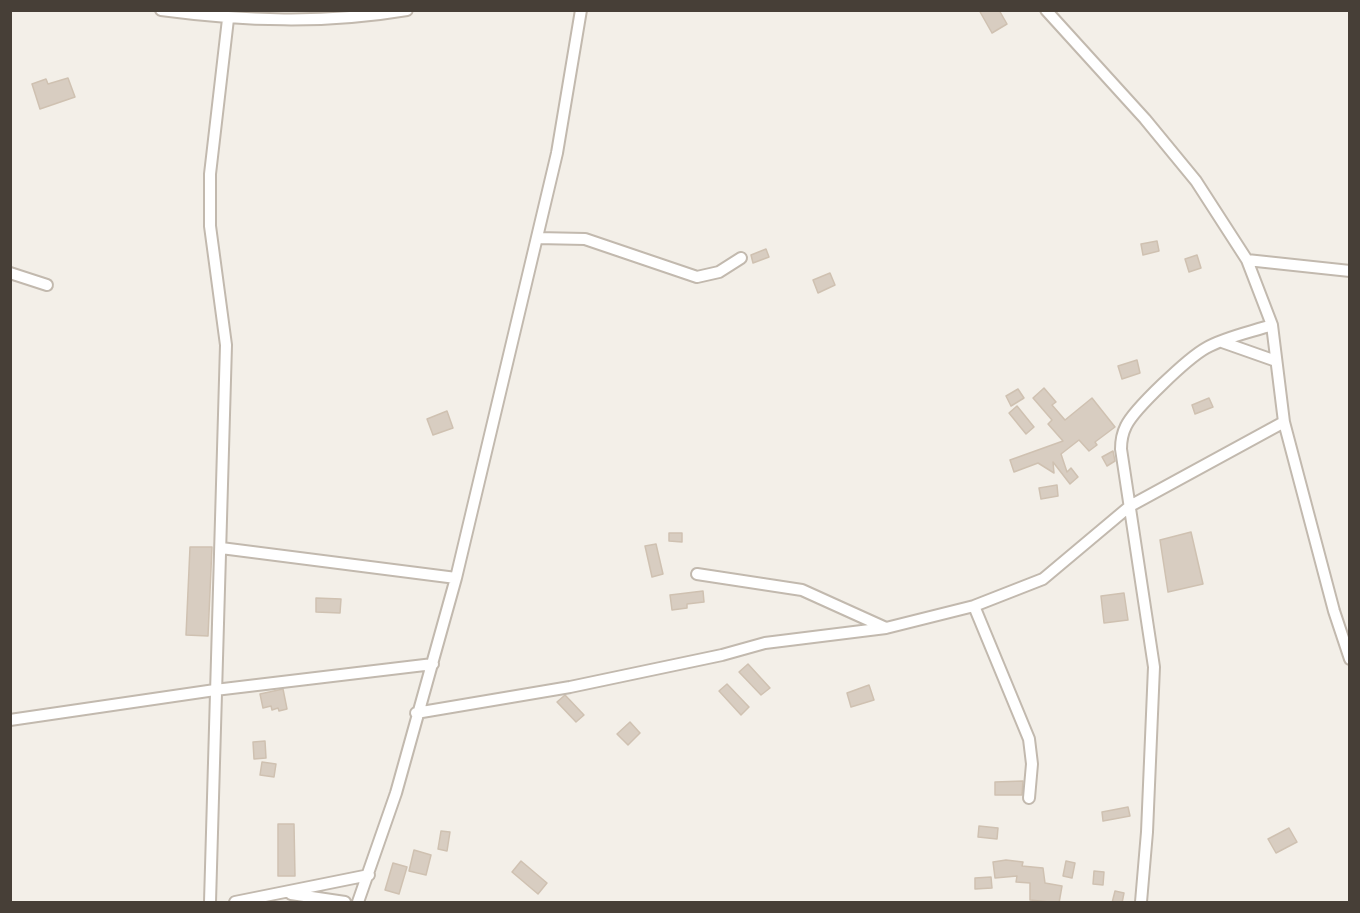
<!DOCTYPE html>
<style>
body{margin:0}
#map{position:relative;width:1360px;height:913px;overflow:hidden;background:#f3efe8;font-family:Ubuntu,sans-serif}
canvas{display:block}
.frame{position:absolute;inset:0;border:12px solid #473f37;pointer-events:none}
</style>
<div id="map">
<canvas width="1360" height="913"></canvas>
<div class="frame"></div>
</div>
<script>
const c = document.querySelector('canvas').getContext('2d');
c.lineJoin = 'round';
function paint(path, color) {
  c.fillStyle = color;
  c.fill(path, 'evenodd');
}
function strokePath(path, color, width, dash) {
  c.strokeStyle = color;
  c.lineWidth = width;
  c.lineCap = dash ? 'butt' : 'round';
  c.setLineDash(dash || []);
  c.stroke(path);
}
const building = new Path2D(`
 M979,10H999L1007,24L992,33Z
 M68,78L75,97L40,109L32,84L46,79L48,84Z
 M1157,241L1159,251L1143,255L1141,244Z
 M766,249L769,257L753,263L751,255Z
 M1197,255L1201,268L1189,272L1185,259Z
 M830,273L835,285L818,293L813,280Z
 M1137,360L1140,373L1122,379L1118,366Z
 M1044,388L1056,402L1052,405L1065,420L1092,398L1115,427L1095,442L1097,445L1089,451L1079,440L1061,454L1067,472L1071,468L1078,477L1070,484L1053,462L1054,473L1038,463L1014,472L1010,460L1063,441L1048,424L1052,420L1033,398Z
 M1018,389L1024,398L1011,406L1006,396Z
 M1209,398L1213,407L1195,414L1192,405Z
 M1017,406L1034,427L1026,434L1009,413Z
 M447,411L453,428L433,435L427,419Z
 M1113,451L1115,461L1107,466L1102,457Z
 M1057,485L1058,496L1041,499L1039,488Z
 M1191,532L1203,584L1168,592L1160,540Z
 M669,533H682V542L669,541Z
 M656,544L663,574L652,577L645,546Z
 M190,547H212L208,636L186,635Z
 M703,591L704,602L687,604V608L672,610L670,595Z
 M1124,593L1128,620L1104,623L1101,596Z
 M316,598L341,599L340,613L316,612Z
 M748,664L770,688L761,695L739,672Z
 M727,684L749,707L741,715L719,691Z
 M869,685L874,700L851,707L847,693Z
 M283,689L287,709L279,711L278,708L272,710L271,706L263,708L260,694Z
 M565,695L584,715L576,722L557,702Z
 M630,722L640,733L628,745L617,734Z
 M265,741L266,758L254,759L253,742Z
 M262,762L276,764L274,777L260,775Z
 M1023,781L1022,795H995V782Z
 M1128,807L1130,816L1103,821L1102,812Z
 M278,824H294L295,876H278Z
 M979,826L998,828L997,839L978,837Z
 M1289,828L1297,842L1276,853L1268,839Z
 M441,831L450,832L447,851L438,849Z
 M414,850L431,855L426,875L409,871Z
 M1006,860L1023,862L1022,866L1043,868L1045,883L1062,886L1059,903L1030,900V883L1016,882L1017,876L995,878L993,862Z
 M521,861L547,883L538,894L512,872Z
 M1066,861L1075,863L1072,878L1063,876Z
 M393,863L407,867L399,894L385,890Z
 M1094,871L1104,872L1103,885L1093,884Z
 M991,877L992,888L975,889V878Z
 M1115,891L1124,893L1122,903H1112Z`);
paint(building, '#d8cdc1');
strokePath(building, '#cfc1b1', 1.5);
const street = new Path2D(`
 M161,10C244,21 324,24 407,10
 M1046,10L1145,119L1196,181L1247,260L1272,325L1284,422L1334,611L1350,659
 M537,238L585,239L697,277L719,272L741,258
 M1247,260L1350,271
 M10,273L47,285
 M1222,342L1276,361
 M221,548L456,578
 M697,574L802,590L886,628
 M974,606L1029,739L1032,764L1029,798
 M416,713L570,687L722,655L765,643L886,628L974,606L1043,579L1130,506L1284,422
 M10,720L215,690L433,664
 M291,894L345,902
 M210,902L226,345L210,226V174L228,19
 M235,902L369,875
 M358,902L396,793L456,578L557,153L581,10
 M1141,902L1147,832L1154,667L1121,449C1121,441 1122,434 1126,426C1134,409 1188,358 1206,348C1225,337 1251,332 1272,325`);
strokePath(street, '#c2b9ae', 14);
strokePath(street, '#fff', 10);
</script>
